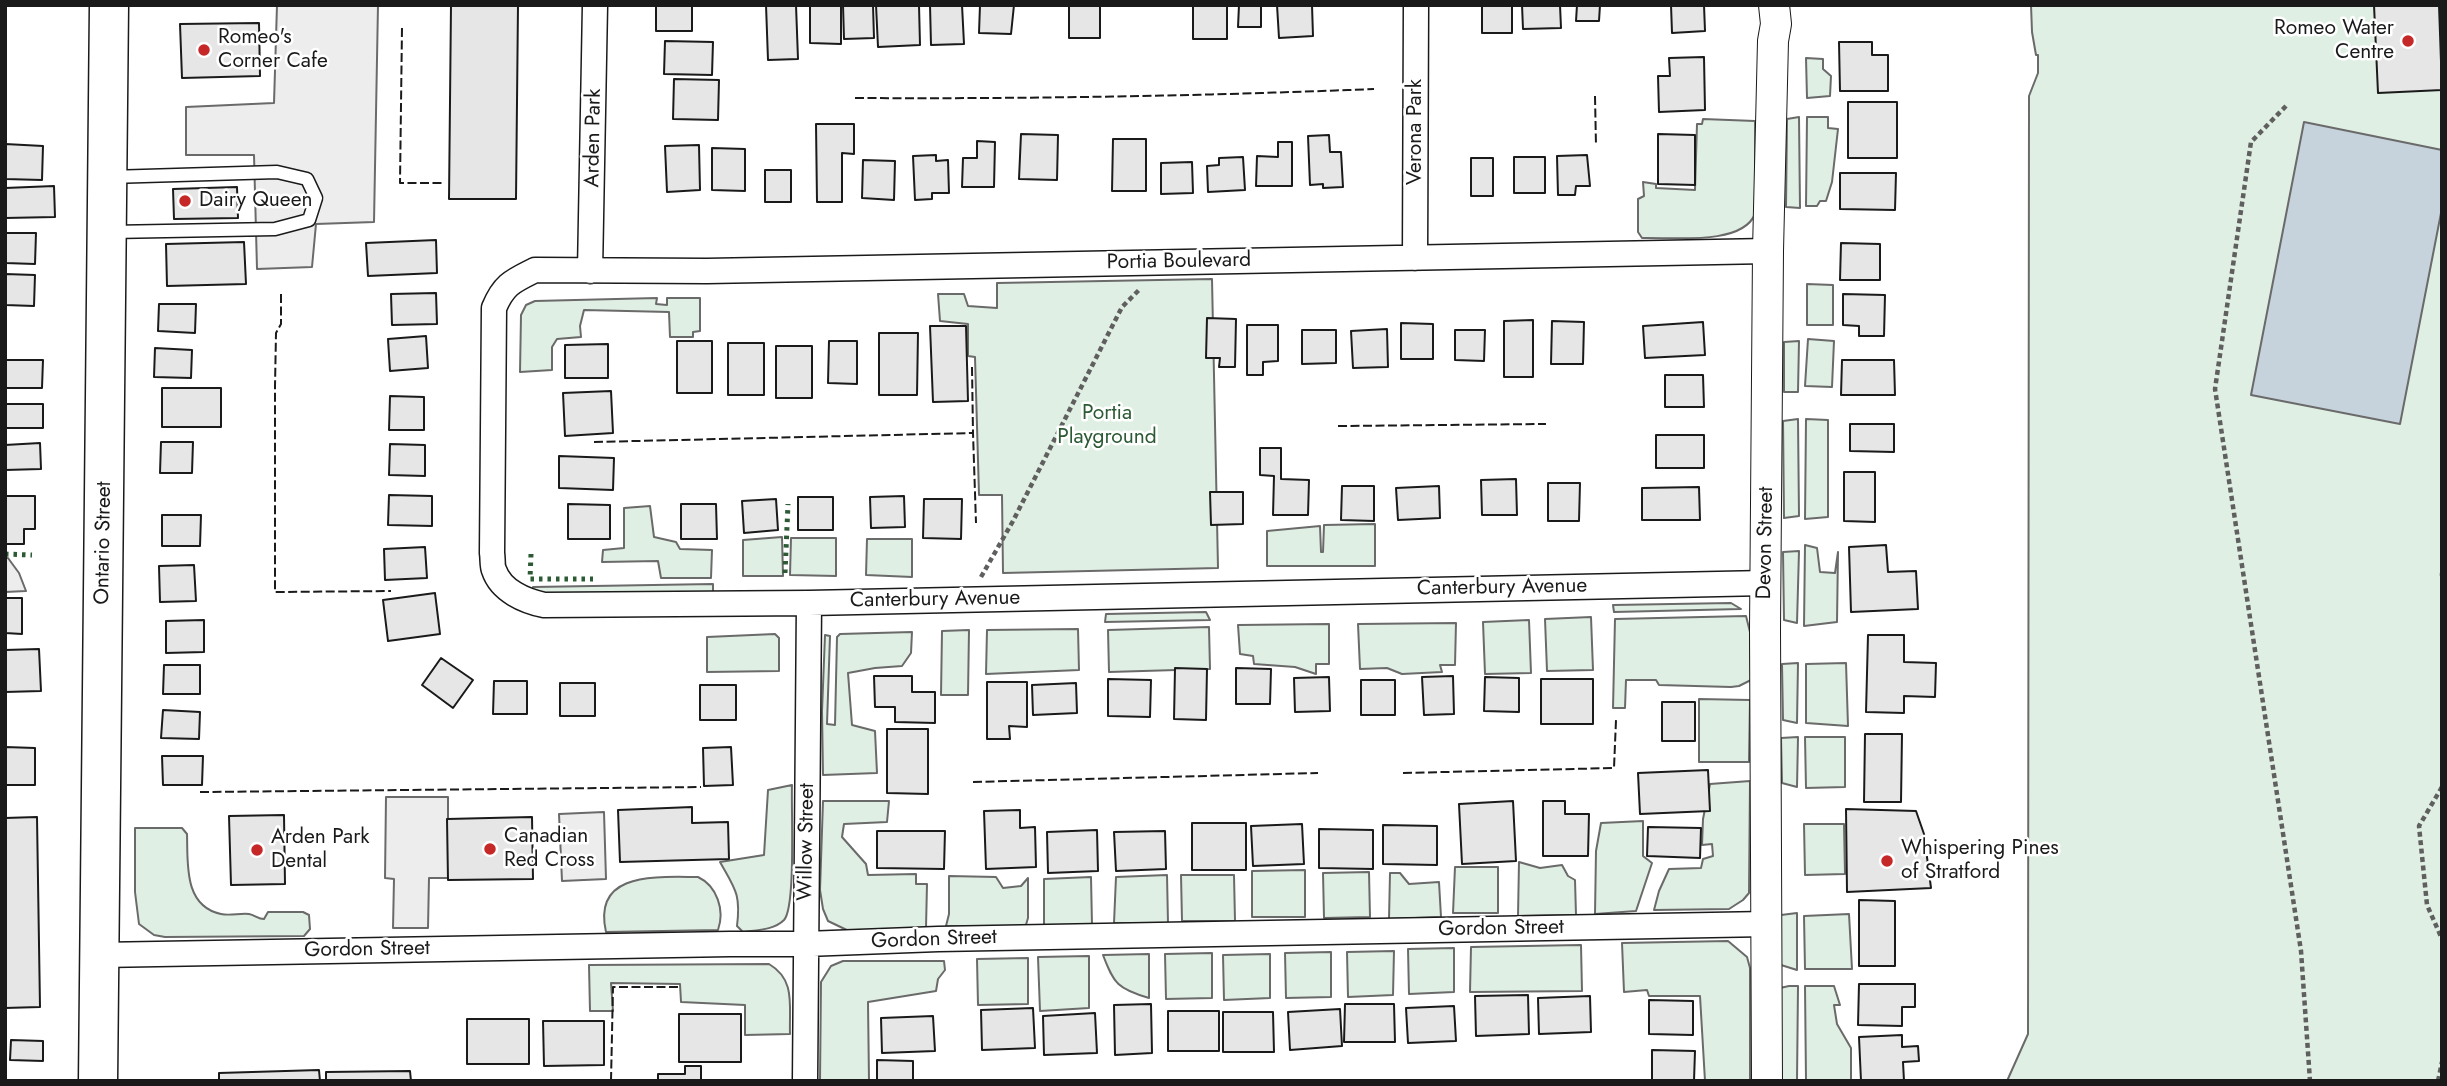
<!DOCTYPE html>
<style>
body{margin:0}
#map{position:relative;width:2447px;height:1086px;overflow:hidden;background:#fff;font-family:Jost,sans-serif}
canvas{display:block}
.frame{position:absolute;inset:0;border:7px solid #1a1a1a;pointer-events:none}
</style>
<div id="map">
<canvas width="2447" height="1086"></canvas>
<div class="frame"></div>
</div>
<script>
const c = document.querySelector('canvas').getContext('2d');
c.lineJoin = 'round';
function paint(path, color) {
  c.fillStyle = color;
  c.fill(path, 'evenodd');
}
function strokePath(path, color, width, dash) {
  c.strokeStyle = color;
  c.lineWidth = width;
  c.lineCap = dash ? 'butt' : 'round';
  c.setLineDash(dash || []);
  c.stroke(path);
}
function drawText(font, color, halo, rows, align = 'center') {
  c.font = font + ' Jost,sans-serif';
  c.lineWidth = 5;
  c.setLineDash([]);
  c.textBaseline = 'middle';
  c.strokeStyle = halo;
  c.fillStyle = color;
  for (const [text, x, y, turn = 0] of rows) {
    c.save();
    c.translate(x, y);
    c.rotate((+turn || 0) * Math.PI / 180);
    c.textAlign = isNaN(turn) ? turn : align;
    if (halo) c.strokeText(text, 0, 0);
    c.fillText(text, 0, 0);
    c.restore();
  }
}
const green = new Path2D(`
 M2031,5H2442V1081H2007L2028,1034L2029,96L2038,73V55H2036L2032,32Z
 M1806,58L1823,59V69L1831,76L1830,96L1807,98Z
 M1799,117L1800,208L1786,207L1787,119Z
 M1807,117H1828V128L1838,129L1832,182L1826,201H1820L1817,206H1806Z
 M1703,119L1755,121V214C1742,246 1672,237 1642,238L1638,232V199L1644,196L1643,182L1656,184V188L1695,190L1697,124H1702Z
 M1212,279L1218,568L1003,573L1002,495H979L975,357L968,356V324L940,321L938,294H964L968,306L997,308V283Z
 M1807,284L1833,285V325H1807Z
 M657,298L656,304L667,305V298H700V331L693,332V337H670L669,312L584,310L580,326L581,337L557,339L552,347V370L520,372L521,315L526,305L535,301Z
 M1808,339L1834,341L1832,387L1805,386Z
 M1799,341L1798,392H1784V342Z
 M1798,419L1799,516L1784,518L1783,421Z
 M1806,419L1828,420V517L1805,519Z
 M650,506L654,537L676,542L680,549L712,550L711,578H661L658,561L602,562L603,550L624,548V508Z
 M1375,524V566H1267V531L1320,526L1321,552H1323L1324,525Z
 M782,537L783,576H743V540Z
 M791,538H836V576L790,575Z
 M867,539H912V577L866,575Z
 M1805,545L1817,548L1820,572L1835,573L1838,552L1837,622L1804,626Z
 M1799,551L1797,623L1784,620L1783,552Z
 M713,584V592L540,595L532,592L533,587Z
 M1731,603L1741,609L1614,612L1613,605Z
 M1206,612L1210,620L1105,622L1106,614Z
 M1746,616L1750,632L1751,680L1739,686L1731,687L1659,685L1656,680H1626L1625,708H1613L1615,619Z
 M1591,617L1593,670L1547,671L1545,619Z
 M1529,620L1531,673L1485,674L1483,622Z
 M1456,623L1455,665H1440L1442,672L1402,674L1387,668L1360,669L1358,624Z
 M1329,624V664H1316V674L1295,667L1254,664L1253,656L1240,654L1238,625Z
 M1209,627L1210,669L1109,672L1108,630Z
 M1078,629L1079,670L986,674L987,630Z
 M969,630L968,695H941L942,631Z
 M912,632L911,653L902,666L875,668L848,673L852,725L875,731L877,773L823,775L822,711L825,635L830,636L827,724L835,725L837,637L840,634Z
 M775,634L779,638V671L707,672V637Z
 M1798,663L1797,723L1783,720L1782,664Z
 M1846,663L1848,726L1806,723V664Z
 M1699,699L1750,700L1749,762H1699Z
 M1798,737L1797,787L1782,783L1781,738Z
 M1805,737H1845V787L1806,788Z
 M1750,781L1749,893L1743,900L1729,909L1654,910L1659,891L1669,869L1701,868L1703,859L1713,856L1712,844L1702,845L1703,819L1710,784Z
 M792,785C791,808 796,907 784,920C774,930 757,930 743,932L737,926C741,894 735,889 720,862L764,855L768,790Z
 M823,801H889L887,822L844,824L842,837L866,864L868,875L916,874V884H927L926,928L851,932L828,921L823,909L820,890Z
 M1643,821V856L1652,863L1636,911L1595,914L1596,851L1601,823Z
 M1804,824H1844L1845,874L1805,875Z
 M135,828H182L187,834C188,862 183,906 221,914C230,916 240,913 249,914C255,915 258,919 264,919L268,912H303L309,915L310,929L304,936L165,937L154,935L139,924L135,892Z
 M1519,862L1540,868L1562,865L1568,876L1575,880L1576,915L1518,916Z
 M1455,867H1498V913H1453Z
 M1305,870V917H1252V871Z
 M1369,872L1370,917L1324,918L1323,873Z
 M1390,873H1400L1409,884L1439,882L1441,917L1389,919Z
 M1167,875L1168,923H1114L1116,877Z
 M1181,875H1234L1235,921H1182Z
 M949,876L996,877L1003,888L1021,886L1028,878V918L1025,928L946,926L949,914Z
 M698,877C717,886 725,910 718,930L606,932C592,871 657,877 698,877Z
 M1091,877L1092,925L1044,926V879Z
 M1797,913V970L1781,965V915Z
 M1849,914L1852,969H1805L1804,916Z
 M1728,941L1747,957L1750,968V1081H1705L1700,996H1649L1647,990L1624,992L1622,943Z
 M1581,945L1582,991L1470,992L1471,947Z
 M1454,948V992L1409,994L1408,949Z
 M1394,951L1393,995L1348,997L1347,952Z
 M1331,952V997L1286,998L1285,953Z
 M1212,953V998L1166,999L1165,954Z
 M1149,954V998C1118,989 1114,984 1103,955Z
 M1270,954V998L1224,1000L1223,955Z
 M1089,956V1008L1040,1011L1038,957Z
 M1028,958V1004L978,1005L977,959Z
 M843,961H944L945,970L938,979L936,991L868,1002L869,1081H820L821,982L831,966Z
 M769,964C796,980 789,1005 790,1034L745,1035V1005L681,1002L680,984L611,983L613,1011H590L589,965Z
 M1789,986H1798L1797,1081H1780V988Z
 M1805,986H1834L1840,1005H1834L1837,1024L1851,1048V1081H1806Z`);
paint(green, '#e0efe3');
strokePath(green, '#6a6a6a', 2);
const parking = new Path2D(`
 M277,5H378L374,222L316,224L312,267L257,269L254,155H186V107L274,103Z
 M5,558H8L19,573L26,591L5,592Z
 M386,797H448V878H429L428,928H393L394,879L385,878Z
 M604,812L606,879L562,881L559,814Z`);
paint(parking, '#ededed');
strokePath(parking, '#6a6a6a', 2);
const water = new Path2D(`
 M2304,122L2442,150V208L2400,424L2251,395Z`);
paint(water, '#c6d2dc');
strokePath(water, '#6a6a6a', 2);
const building = new Path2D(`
 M451,5H518L516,199H449Z
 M656,5H692V31H656Z
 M766,5H796L798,59L768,60Z
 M810,5H841V44L810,43Z
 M843,5H873L874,38L844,39Z
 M876,5H919L920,45L878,47Z
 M930,5H962L964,44L931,45Z
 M980,5H1014L1011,34L979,33Z
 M1069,5H1100V38H1069Z
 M1193,5H1227V39H1193Z
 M1239,5H1261V27H1238Z
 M1277,5H1312L1313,36L1279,38Z
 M1482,5H1512V33H1482Z
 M1522,5H1560L1561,28L1523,29Z
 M1577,5H1600L1599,21H1576Z
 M1671,5H1704L1705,31L1672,33Z
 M2374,5H2439L2442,90L2378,93Z
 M259,23L260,76L182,78L180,24Z
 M665,41L713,42L712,75L664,74Z
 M1839,42H1872V55H1888V91H1840Z
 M1704,57L1705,110L1659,112L1658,76H1670L1669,58Z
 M674,79L719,80L718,120L673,119Z
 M1848,102H1897V158H1848Z
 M816,124H854V154L842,153V202H817Z
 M1021,134L1058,135L1057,180L1019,179Z
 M1658,134L1695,135V185L1658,184Z
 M1329,135L1330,152H1341L1343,187L1323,188V184L1310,185L1308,136Z
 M1113,139H1146V191H1112Z
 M977,141L995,142L994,187H962L963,158H977Z
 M1278,142H1292V186H1256L1257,156L1278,157Z
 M5,144L43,146L42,180L5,179Z
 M699,145L700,190L667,192L665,146Z
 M712,148L745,149V191L712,190Z
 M936,155V161L948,160L949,193H932V199L915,200L913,156Z
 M1587,155L1590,186H1576L1575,195H1558L1557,156Z
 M1243,157L1245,190L1208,192L1207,166L1219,165V158Z
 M1514,157H1545V193H1514Z
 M1471,158H1493V196H1471Z
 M863,160L895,161L894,200L862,198Z
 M1192,162L1193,193L1161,194V163Z
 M765,170H791V202H765Z
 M1840,173H1896L1895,210L1840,209Z
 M54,186L55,217L5,218V188Z
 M237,187L238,218L174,219L173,189Z
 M5,233H36L35,264L5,263Z
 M436,240L437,273L368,276L366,243Z
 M244,242L246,284L167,286L166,244Z
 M1841,243L1880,244V280H1840Z
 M5,274L35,275L34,306L5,305Z
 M436,293L437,324L392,325L391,294Z
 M1843,294L1885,295L1884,336H1859V326L1843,325Z
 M159,304H196L195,333L158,331Z
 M1207,318L1236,319L1235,367H1219L1220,358H1206Z
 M1533,320V377H1504V321Z
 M1552,321L1584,322L1583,364H1551Z
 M1703,322L1705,355L1645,358L1643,326Z
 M1401,323L1433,324V359H1401Z
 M1247,325H1278V361L1263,362V375H1247Z
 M930,326H966L968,401L933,402Z
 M1387,329L1388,367L1353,368L1351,331Z
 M1302,330H1336V363L1302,364Z
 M1455,330H1485L1484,361L1455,360Z
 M879,333H918L917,395H879Z
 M426,336L428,368L390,371L388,339Z
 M677,341H712V393H677Z
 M829,341H857V384L828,383Z
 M728,343H764V395H728Z
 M608,344V378H565V345Z
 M776,346H812V398H776Z
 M155,348L192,350L191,378L154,377Z
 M5,360H43L42,388H5Z
 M1842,360H1894L1895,395H1841Z
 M1665,375H1703L1704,407H1665Z
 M162,388H221V427H162Z
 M611,391L613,433L565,436L563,393Z
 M390,396L424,397V430H389Z
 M5,404H43V428H5Z
 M1850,424H1894V452L1850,451Z
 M1656,435H1704V468H1656Z
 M161,442H193L192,473H160Z
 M40,443L41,469L5,470V445Z
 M390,444L425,445V476L389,475Z
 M1260,448H1281V479L1309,480L1308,515H1273L1274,476L1260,475Z
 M559,456L614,458L613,490L559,488Z
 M1844,472H1875V522L1844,521Z
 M1516,479L1517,515H1482L1481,480Z
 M1548,483H1580L1579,521H1548Z
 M1342,486H1374V521L1341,520Z
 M1439,486L1440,518L1398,520L1396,488Z
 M1699,487L1700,520H1642V488Z
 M1210,492H1243V524L1211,525Z
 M389,495L432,496V526L388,525Z
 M5,496H35V529H24V544H5Z
 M904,496L905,527L871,528L870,497Z
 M798,497H833V530H798Z
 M776,499L778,530L744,533L742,501Z
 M924,499H962L961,539L923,538Z
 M568,504L610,505V539H568Z
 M681,504H716L717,539H681Z
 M162,515H201L200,546H162Z
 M1886,545L1888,572L1916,571L1918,609L1851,612L1849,547Z
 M425,547L427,578L385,580L384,549Z
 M194,565L196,601L160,602L159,566Z
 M435,593L440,634L388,641L383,600Z
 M5,598H22V634L5,633Z
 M204,620V652L166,653V621Z
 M1868,635H1904V662L1936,663L1935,697L1904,696V713L1866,712Z
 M39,649L41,691L5,692V650Z
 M441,658L473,680L453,708L422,685Z
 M164,665H200V694H163Z
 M1175,668L1207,669L1206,720L1174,719Z
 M1236,668L1271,669L1270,704H1236Z
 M874,676H912V692H935V723L895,722V707H875Z
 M1453,676L1454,714L1424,715L1422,677Z
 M1329,677L1330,711L1295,712L1294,678Z
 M1485,677L1519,678V712L1484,711Z
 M1108,679L1151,680L1150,717L1108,716Z
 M1541,679H1593V724H1541Z
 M1361,680H1395V715H1361Z
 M494,681H527V714H493Z
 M987,682H1027V727L1009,726L1010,739H987Z
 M560,683H595V716H560Z
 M1076,683L1077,713L1033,715L1032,685Z
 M700,685H736V720H700Z
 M1662,702H1695V741H1662Z
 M163,710L200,712L199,739L161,738Z
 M887,729H928V794L887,793Z
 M1865,734H1902L1901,802H1864Z
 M5,747L35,748V785H5Z
 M731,747L733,785L704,786L703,748Z
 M162,756H203L202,785H163Z
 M1708,770L1710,811L1640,814L1638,773Z
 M1513,801L1516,861L1462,864L1459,804Z
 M1543,801H1565V814H1589L1588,856H1543Z
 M692,807V823L728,822L729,859L620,862L618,810Z
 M1846,809L1916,811L1924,834L1931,888L1847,892Z
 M1020,810V828L1035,827L1036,867L986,869L984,811Z
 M284,815L285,884L231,885L229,816Z
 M37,817L40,1007L5,1008V818Z
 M532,817L533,879L448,880L447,819Z
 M1192,823H1246V870H1192Z
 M1302,824L1304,864L1253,866L1251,826Z
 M1383,825L1437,826V865L1383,864Z
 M1648,827L1701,828L1700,858L1647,856Z
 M1319,829L1373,830V869L1319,868Z
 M1097,830L1098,871L1048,873L1047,832Z
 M877,831H945L944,869L877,868Z
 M1165,831L1166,869L1116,871L1114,832Z
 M1859,900L1895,901V966H1859Z
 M1859,984H1915V1007H1902V1026L1858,1025Z
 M1528,995L1529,1034L1476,1036L1475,996Z
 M1590,996L1591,1032L1539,1034L1538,998Z
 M1649,1000L1693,1001V1035L1649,1034Z
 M1151,1004L1152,1053L1115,1055L1114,1005Z
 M1345,1004H1394L1395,1042H1344Z
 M1454,1006L1456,1041L1408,1043L1406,1008Z
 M1033,1008L1035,1048L982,1050L981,1010Z
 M1340,1009L1342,1046L1290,1050L1288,1012Z
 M1168,1011H1219V1051H1168Z
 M1223,1012H1273L1274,1052H1223Z
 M1095,1013L1097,1053L1044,1055L1043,1016Z
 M679,1014H741V1062H679Z
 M933,1016L935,1051L882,1053L881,1018Z
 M467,1019H529V1064H467Z
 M543,1021H604V1065L544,1066Z
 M1902,1035V1047L1918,1046L1919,1061L1903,1062L1904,1081H1861L1859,1037Z
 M11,1040L43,1041V1061L10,1060Z
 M1652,1050L1695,1051L1694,1081H1652Z
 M877,1060L913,1061V1081H877Z
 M685,1066H701V1081H658V1074H685Z
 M319,1070L320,1081H219V1073Z
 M410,1071L411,1081H326V1072Z`);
paint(building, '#e6e6e6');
strokePath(building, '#1a1a1a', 2);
const service = new Path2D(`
 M110,177L277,172L307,179L316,198L309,220L275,229L111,232`);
const minor = new Path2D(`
 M1415,258L1416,5
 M590,271L595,5
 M1766,583L809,603L544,605C525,601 501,591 494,570C492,566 493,558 492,553L494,308C504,284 513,281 535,270L707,271L1768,251
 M100,955L730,944H806L938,939L1767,924
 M805,1081L809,603`);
const tertiary = new Path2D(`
 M1767,1081L1765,629L1768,251L1773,41L1776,24L1774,5`);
const primary = new Path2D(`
 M98,1081L109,5`);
strokePath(service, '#1a1a1a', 15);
strokePath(minor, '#1a1a1a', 27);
strokePath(tertiary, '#1a1a1a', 32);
strokePath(primary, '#1a1a1a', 41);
strokePath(new Path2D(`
 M2286,106L2251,142L2215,389L2301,951L2310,1081
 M2442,573V576
 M981,577L1013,521L1122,307L1141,288
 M2442,787L2419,826L2427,905L2442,939
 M2438,1081L2442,1062`), '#5f5f5f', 4.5, [5, 3.5]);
strokePath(service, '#fff', 12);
strokePath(minor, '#fff', 24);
strokePath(tertiary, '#fff', 30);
strokePath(primary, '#fff', 38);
strokePath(new Path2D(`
 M5,554L32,555
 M531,554L530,579H593
 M785,573L788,504`), '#2b5a34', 5, [3.5, 5]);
strokePath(new Path2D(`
 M402,28L400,183H442
 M1595,96L1596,146
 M855,98C1028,99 1201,96 1374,89
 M281,294V324L276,333L275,386V592L391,591
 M972,367L973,433
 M1338,426L1546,424
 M594,442L973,433L976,523
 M1403,773L1614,768L1616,720
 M973,782L1318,773
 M200,792L701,787
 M611,1081L613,987H679`), '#1a1a1a', 2, [9, 3.5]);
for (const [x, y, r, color] of [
 [2408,41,7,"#c62828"],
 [204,50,7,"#c62828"],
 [185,201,7,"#c62828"],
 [490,849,7,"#c62828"],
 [257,850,7,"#c62828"],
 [1887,861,7,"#c62828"]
]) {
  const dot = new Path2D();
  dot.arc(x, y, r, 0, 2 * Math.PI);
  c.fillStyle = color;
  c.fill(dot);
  strokePath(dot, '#fff', 2.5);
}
drawText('21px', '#1a1a1a', '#fff', [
 ["Romeo Water",2394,29,"right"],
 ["Centre",2394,53,"right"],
 ["Romeo's",218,38],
 ["Corner Cafe",218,62],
 ["Dairy Queen",199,201],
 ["Canadian",504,837],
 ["Red Cross",504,861],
 ["Arden Park",271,838],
 ["Dental",271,862],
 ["Whispering Pines",1901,849],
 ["of Stratford",1901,873]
], 'left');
drawText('21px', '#1a1a1a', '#fff', [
 ["Verona Park",1416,132,-90],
 ["Arden Park",594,138,-89],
 ["Portia Boulevard",1179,262,-1],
 ["Ontario Street",104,543,-89],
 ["Devon Street",1766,543,-89],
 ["Canterbury Avenue",1502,588,-1],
 ["Canterbury Avenue",935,600,-1],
 ["Willow Street",807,842,-89],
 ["Gordon Street",1501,929,-1],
 ["Gordon Street",934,940,-2],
 ["Gordon Street",367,950,-1]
]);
drawText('21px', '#2b5a34', '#fff', [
 ["Portia",1107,414],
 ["Playground",1107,438]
]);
</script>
